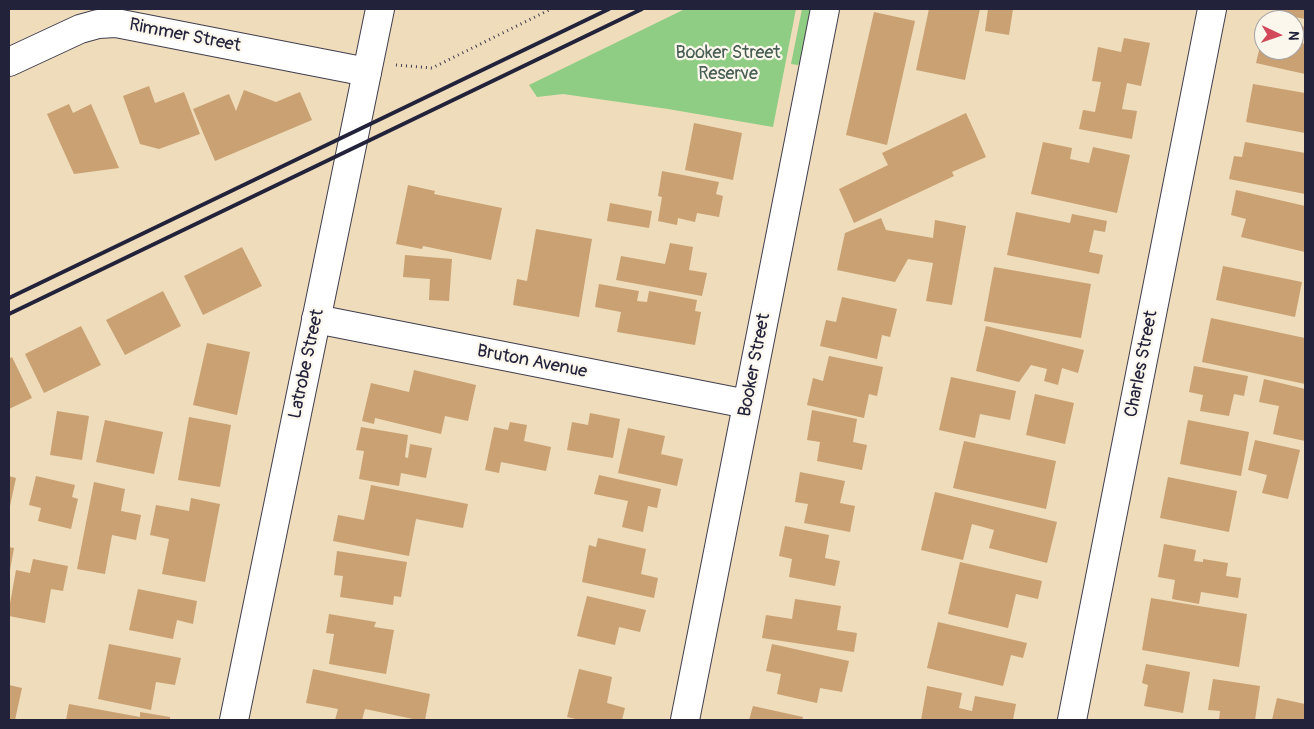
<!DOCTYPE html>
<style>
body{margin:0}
#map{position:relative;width:1314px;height:729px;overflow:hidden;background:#efdcba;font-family:Pangolin,sans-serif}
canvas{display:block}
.frame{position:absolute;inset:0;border:10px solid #22223b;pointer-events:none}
.north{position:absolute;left:1254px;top:10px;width:50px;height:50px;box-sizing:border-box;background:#fbf7ec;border:1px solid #a4a2a5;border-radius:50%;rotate:93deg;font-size:14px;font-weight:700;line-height:20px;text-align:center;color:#22223b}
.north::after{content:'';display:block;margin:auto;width:18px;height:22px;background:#d1495b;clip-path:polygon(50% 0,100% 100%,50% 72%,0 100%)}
</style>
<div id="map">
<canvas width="1314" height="729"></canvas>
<div class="frame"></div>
<div class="north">N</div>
</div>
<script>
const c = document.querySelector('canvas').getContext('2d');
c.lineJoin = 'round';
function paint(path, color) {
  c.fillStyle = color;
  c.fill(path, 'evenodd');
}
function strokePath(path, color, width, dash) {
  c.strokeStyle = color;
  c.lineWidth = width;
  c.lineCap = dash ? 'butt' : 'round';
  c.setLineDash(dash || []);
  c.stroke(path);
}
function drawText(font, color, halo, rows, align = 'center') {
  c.font = font + ' Pangolin,sans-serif';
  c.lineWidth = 4.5;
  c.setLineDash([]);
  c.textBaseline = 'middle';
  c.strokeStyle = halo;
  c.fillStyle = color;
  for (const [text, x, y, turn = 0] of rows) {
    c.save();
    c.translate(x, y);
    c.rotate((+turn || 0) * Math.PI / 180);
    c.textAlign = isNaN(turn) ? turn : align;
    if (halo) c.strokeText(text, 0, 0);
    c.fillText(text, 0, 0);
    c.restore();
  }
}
paint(new Path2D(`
 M685,9H796L773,127L668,109L563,94L537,97L529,85Z
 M802,9H811L800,63L798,65L791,64Z`), '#8ecd83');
paint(new Path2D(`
 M929,9H980L965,80L916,70Z
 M988,9H1013L1009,35L985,31Z
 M1281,9H1305V19L1280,14Z
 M874,12L915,21L887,145L846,135Z
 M1294,24L1305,27L1301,43L1305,44V74L1256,63L1263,33L1264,50H1294Z
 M1124,38L1150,43L1141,86L1127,83L1122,109L1137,111L1132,139L1079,129L1083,110L1095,112L1101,82L1092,81L1098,47L1121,52Z
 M1253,84L1305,93V133L1246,122Z
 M149,86L155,103L184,92L200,134L159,149L140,144L123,96Z
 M244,90L276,102L300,92L312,120L215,161L193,109L229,94L236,111Z
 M69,104L73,113L91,104L119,168L74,174L47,114Z
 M966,113L986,157L952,172L954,176L854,223L839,189L888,165L882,153Z
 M694,123L742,133L733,180L685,170Z
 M1043,142L1072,148L1070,159L1089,163L1093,147L1130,155L1117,213L1031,194Z
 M1245,142L1305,153V194L1229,179L1234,156L1242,157Z
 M662,171L719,182L716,194L723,196L719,217L697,213L695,222L678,218L677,225L658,221L662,197L658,196Z
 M408,185L435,191L434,194L502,208L491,260L423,246L422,249L396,244Z
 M1236,190L1305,206V252L1241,237L1246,219L1231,215Z
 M610,203L652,211L649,228L607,221Z
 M1016,212L1070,223L1072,214L1107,221L1105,232L1094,230L1089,252L1103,255L1099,274L1007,255Z
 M881,218L886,230L933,238L935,220L966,226L952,305L926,301L933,263L908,259L895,282L837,270L845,233Z
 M536,229L592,239L579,317L513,305L517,279L527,281Z
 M670,243L693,247L689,270L707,273L702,296L616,280L621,256L665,264Z
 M242,247L262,286L203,315L184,276Z
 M405,255L452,259L449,301L429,300L430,279L403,277Z
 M1223,266L1302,282L1295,317L1216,300Z
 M994,267L1091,284L1081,338L984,321Z
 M599,284L639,291L637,301L647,302L649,291L697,300L695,311L701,312L695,345L617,332L621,312L595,307Z
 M163,291L181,326L125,355L106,320Z
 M842,297L897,309L890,337L882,335L877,359L820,346L826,320L836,322Z
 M1211,318L1305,338V384L1202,362Z
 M81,326L101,365L44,393L25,354Z
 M986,326L1084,350L1078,373L1062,368L1058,385L1044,381L1047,369L1031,365L1019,382L976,371Z
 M207,343L250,352L237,415L193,405Z
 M829,356L883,367L877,396L869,394L864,418L807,405L813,378L823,381Z
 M12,357L32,398L9,409V359Z
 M1194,366L1248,376L1244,396L1234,394L1229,416L1200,411L1203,395L1189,392Z
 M414,370L476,385L468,421L445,416L441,434L375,418L374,424L362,421L371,383L409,392Z
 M951,377L1016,391L1010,420L980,414L975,438L939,430Z
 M1264,379L1305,389V441L1273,434L1279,406L1259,402Z
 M1035,394L1074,403L1065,444L1026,435Z
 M812,410L857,419L853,442L867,445L862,470L817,461L820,442L807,440Z
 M57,411L89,416L82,460L50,455Z
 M590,413L620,419L613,458L567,450L572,422L588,425Z
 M189,417L231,425L220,487L178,480Z
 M105,420L163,432L154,474L96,462Z
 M1188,420L1249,432L1241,476L1180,464Z
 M510,422L527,425L524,441L551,447L546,471L501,462L499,473L485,470L494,427L508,430Z
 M361,427L408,435L405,457L408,458L410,444L432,448L426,478L401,473L399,486L359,479L364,451L356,450Z
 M628,428L665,436L661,454L683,459L677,486L618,473Z
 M1255,440L1300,450L1288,499L1262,493L1267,475L1248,470Z
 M964,441L1056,461L1046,509L953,488Z
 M800,472L845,481L840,503L855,506L850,532L804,523L808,504L795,502Z
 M599,475L661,489L657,508L648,506L643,532L622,527L628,501L594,494Z
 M9,476L16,478L10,506H9Z
 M36,476L75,485L72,497L78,499L71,529L38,521L41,508L29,505Z
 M1168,477L1237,491L1229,532L1160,518Z
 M94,482L125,489L121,511L141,515L136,540L112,535L105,574L77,569Z
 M371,485L468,504L463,528L416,519L409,556L333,541L338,515L364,520Z
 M935,492L1057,522L1047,563L989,548L994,530L972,524L963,560L921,550Z
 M191,498L220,504L205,582L162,574L169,539L150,535L156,505L189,511Z
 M785,526L829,535L825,558L840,561L835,586L789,577L792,559L779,556Z
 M598,538L646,549L641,574L658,578L654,598L582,582L589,545L596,547Z
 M1164,544L1196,550L1194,561L1203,562V559L1228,563L1226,576L1241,578L1238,598L1201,592L1199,604L1172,599L1175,580L1158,577Z
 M9,547L14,548L10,570H9Z
 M337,551L407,562L401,597L394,596L393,605L340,597L343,576L334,575Z
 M33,559L68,566L63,591L51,589L45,623L9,616V609L16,570L30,573Z
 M960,562L1042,581L1038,599L1016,594L1008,628L948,614Z
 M138,589L197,601L193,624L177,620L173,639L129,630Z
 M587,596L646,610L640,632L619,627L615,645L577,636Z
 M1151,598L1247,614L1239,667L1142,650Z
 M795,599L841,606L837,630L857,633L854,652L762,638L766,615L792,619Z
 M329,614L376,622L374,627L394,630L386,674L329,664L334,634L326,633Z
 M938,622L1027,643L1023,658L1011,655L1003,686L927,668Z
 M109,644L181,658L175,685L156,682L151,710L98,699Z
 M772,644L849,661L842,692L820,688L817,703L777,694L781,674L766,671Z
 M1146,664L1190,672L1183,713L1144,706L1148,685L1142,683Z
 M313,669L430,694L425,720H418L365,709L362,720H335L338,709L306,703Z
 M579,669L612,677L607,703L625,708L622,720H580L567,717Z
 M1213,679L1260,686L1255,720H1219L1220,711L1208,710Z
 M9,685L22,688L15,720H9Z
 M927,686L962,693L959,708L972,711L975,696L1016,704L1013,720H921Z
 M1277,698L1305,704V720H1272Z
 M69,704L140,717V712L170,717V720H66Z
 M753,706L803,717L802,720H749Z`), '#c9a173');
const minor = new Path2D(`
 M9,62L80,29L98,24L116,23L367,72
 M316,319L747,404
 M685,720L825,9
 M1072,720L1212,9`);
const tertiary = new Path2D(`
 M234,720L380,9`);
strokePath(minor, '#413e4e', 30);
strokePath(tertiary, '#413e4e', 30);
strokePath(new Path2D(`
 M396,65L432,68L551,9`), '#413e4e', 3, [1, 4]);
strokePath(minor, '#fff', 28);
strokePath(tertiary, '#fff', 28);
strokePath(new Path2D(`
 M9,298L609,9
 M9,314L642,9`), '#22223b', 4);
drawText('18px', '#22223b', '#fbf7ec', [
 ["Rimmer Street",185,36,11],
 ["Bruton Avenue",532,362,11],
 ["Latrobe Street",307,364,-78],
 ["Charles Street",1142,364,-79],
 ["Booker Street",755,365,-79]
]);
drawText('18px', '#485e54', '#fbf7ec', [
 ["Booker Street",728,53],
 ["Reserve",728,74]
]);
</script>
